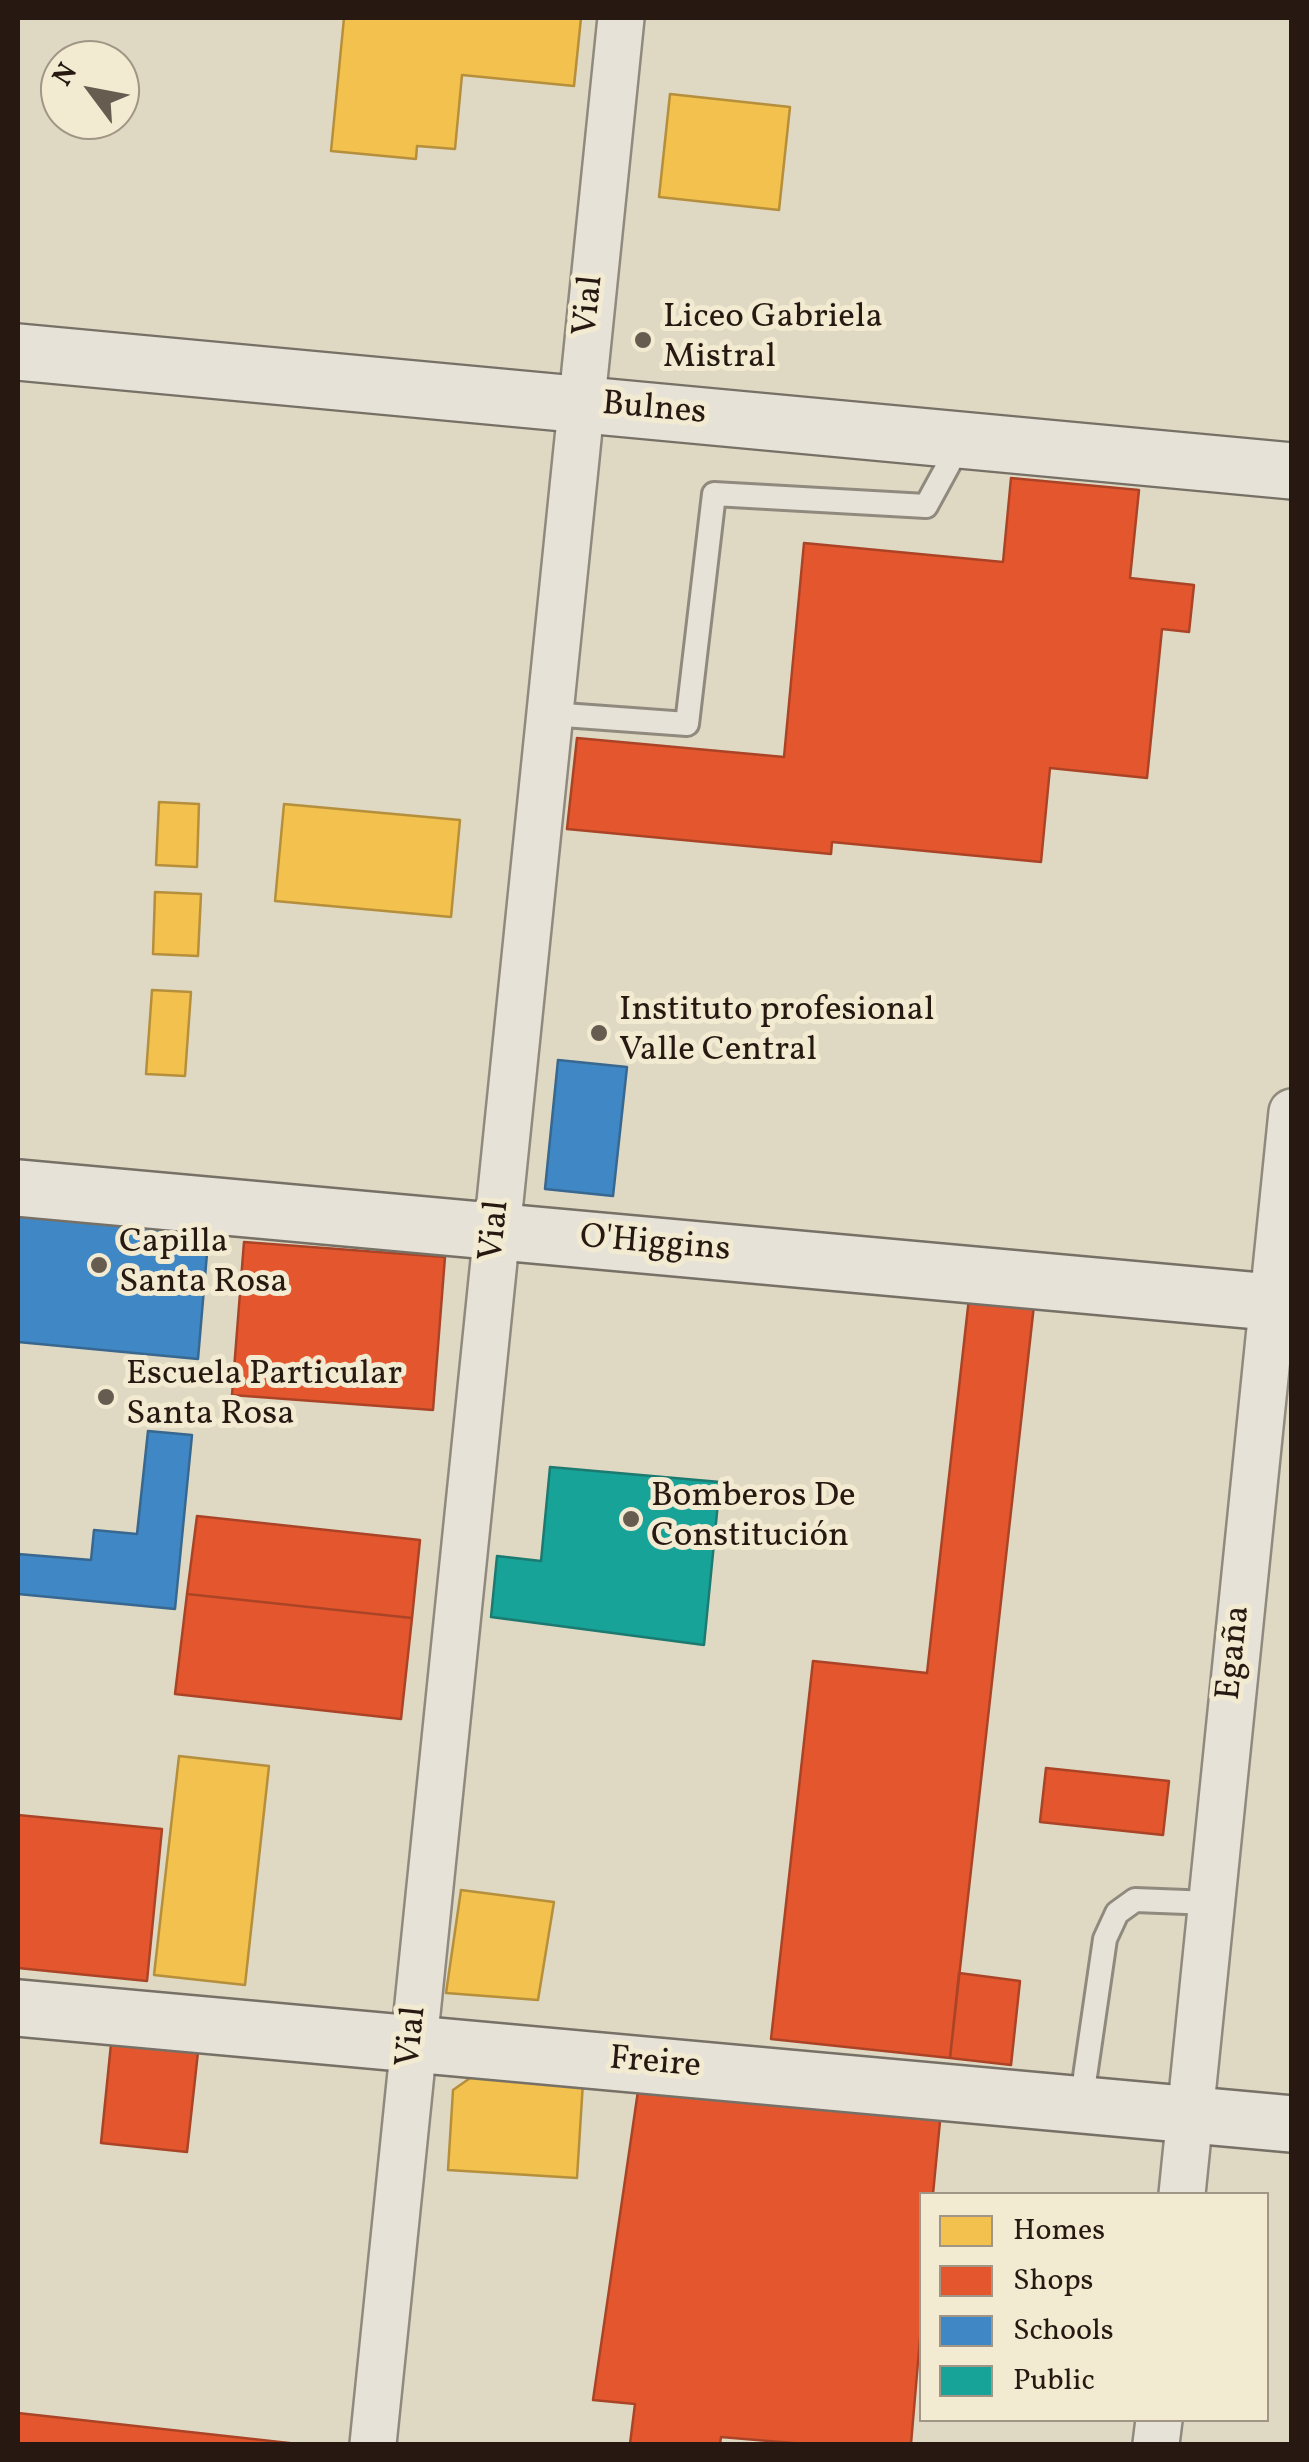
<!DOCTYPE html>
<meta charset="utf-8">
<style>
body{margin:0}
#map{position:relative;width:1309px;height:2462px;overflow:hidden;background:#dfd9c4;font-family:Vollkorn,serif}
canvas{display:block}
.frame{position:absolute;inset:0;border:20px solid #271912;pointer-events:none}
.legend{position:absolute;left:919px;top:2192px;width:350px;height:230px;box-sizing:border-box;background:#f2ead1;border:2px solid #a19685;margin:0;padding:12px 18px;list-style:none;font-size:30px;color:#271912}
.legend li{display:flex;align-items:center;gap:20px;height:50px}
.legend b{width:50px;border:2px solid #a19685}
.north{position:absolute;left:40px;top:40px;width:100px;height:100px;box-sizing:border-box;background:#f2ead1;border:2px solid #a19685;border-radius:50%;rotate:302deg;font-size:28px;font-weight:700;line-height:40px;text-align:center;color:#271912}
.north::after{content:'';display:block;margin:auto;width:35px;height:45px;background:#675c50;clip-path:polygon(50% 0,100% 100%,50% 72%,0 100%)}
</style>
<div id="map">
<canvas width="1309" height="2462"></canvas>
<div class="frame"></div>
<ul class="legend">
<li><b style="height:28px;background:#f2c14e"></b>Homes</li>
<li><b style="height:28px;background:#e4572e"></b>Shops</li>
<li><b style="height:28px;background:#3f88c5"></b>Schools</li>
<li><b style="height:28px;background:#17a398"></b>Public</li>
</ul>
<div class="north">N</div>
</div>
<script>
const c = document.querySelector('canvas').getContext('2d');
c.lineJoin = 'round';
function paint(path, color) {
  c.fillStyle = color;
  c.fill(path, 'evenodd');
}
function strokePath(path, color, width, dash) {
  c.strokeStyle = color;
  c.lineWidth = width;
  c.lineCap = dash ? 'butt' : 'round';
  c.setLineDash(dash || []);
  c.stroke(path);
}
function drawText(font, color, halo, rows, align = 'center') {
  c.font = font + ' Vollkorn,serif';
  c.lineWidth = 10;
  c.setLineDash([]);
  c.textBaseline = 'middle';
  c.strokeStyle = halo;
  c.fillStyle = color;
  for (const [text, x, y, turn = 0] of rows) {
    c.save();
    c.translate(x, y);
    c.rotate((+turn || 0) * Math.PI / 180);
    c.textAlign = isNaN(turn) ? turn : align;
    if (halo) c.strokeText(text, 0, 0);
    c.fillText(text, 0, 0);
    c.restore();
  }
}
const homes = new Path2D(`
 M344,18H581L574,86L462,75L455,149L417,146L416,159L331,151Z
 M670,94L790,107L779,210L659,197Z
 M159,802L199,804L197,867L156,865Z
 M284,804L460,820L451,917L275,901Z
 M155,892L201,894L198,956L153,954Z
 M152,990L191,992L185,1076L146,1074Z
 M179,1756L269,1766L245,1985L154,1975Z
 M461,1890L554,1902L538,2000L446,1993Z
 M473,2076L583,2082L577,2178L448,2170L453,2090Z`);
paint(homes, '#f2c14e');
strokePath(homes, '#b58f3c', 2.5);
const shops = new Path2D(`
 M1011,478L1139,490L1130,578L1194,585L1189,632L1162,629L1147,778L1050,768L1041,862L832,842L831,854L567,829L577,738L784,757L804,543L1003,562Z
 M244,1242L445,1257L433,1410L232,1395Z
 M969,1298L1034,1305L950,2058L771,2039L813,1661L927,1673Z
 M197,1516L420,1540L412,1618L187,1594Z
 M187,1594L412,1618L401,1719L175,1694Z
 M1046,1768L1169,1781L1163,1835L1040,1822Z
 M18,1815L162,1829L147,1981L18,1968Z
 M959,1973L1020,1981L1011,2065L950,2058Z
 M111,2044L198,2052L187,2152L101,2143Z
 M638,2091L941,2111L933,2194H922V2315L911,2444H804L721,2437L720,2444H630L635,2404L593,2400Z
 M18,2413L298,2444H18Z`);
paint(shops, '#e4572e');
strokePath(shops, '#ab4426', 2.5);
const schools = new Path2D(`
 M558,1060L627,1067L613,1196L545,1189Z
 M18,1215L209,1230L198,1359L18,1342Z
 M148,1431L192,1435L175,1609L18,1594V1554L91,1560L94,1530L137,1534Z`);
paint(schools, '#3f88c5');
strokePath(schools, '#38678f', 2.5);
const public = new Path2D(`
 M550,1467L720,1482L704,1645L491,1617L497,1556L541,1561Z`);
paint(public, '#17a398');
strokePath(public, '#1c7a70', 2.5);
const lane = new Path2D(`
 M550,714L687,724L714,494L926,506L962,440
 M1081,2104L1105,1939L1117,1913L1135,1900L1211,1903`);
const street = new Path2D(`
 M1182,2194L1292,1112
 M373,2444L621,18
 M1156,2444L1159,2420`);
const secondary = new Path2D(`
 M18,352L1292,471
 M18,1188L1292,1304
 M18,2008L1292,2124`);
strokePath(lane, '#908a7e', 28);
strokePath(street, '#908a7e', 50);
strokePath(secondary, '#767066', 60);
strokePath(lane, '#e6e2d8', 22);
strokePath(street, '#e6e2d8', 45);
strokePath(secondary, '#e6e2d8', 55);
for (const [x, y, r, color] of [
 [643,340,10,"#675c50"],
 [599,1033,10,"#675c50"],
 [99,1265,10,"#675c50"],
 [106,1397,10,"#675c50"],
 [631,1519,10,"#675c50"]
]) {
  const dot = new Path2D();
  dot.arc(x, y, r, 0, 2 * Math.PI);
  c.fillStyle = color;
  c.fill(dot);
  strokePath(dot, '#f2ead1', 4);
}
drawText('35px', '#271912', '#f2ead1', [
 ["Vial",591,306,-84],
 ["Bulnes",654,411,5],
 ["Vial",497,1231,-84],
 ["O'Higgins",655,1246,5],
 ["Egaña",1236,1653,-84],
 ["Vial",414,2037,-84],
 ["Freire",655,2065,5]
]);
drawText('35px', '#271912', '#f2ead1', [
 ["Liceo Gabriela",663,320],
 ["Mistral",663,360],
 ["Instituto profesional",619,1013],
 ["Valle Central",619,1053],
 ["Capilla",119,1245],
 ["Santa Rosa",119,1285],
 ["Escuela Particular",126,1377],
 ["Santa Rosa",126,1417],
 ["Bomberos De",651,1499],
 ["Constitución",651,1539]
], 'left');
</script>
